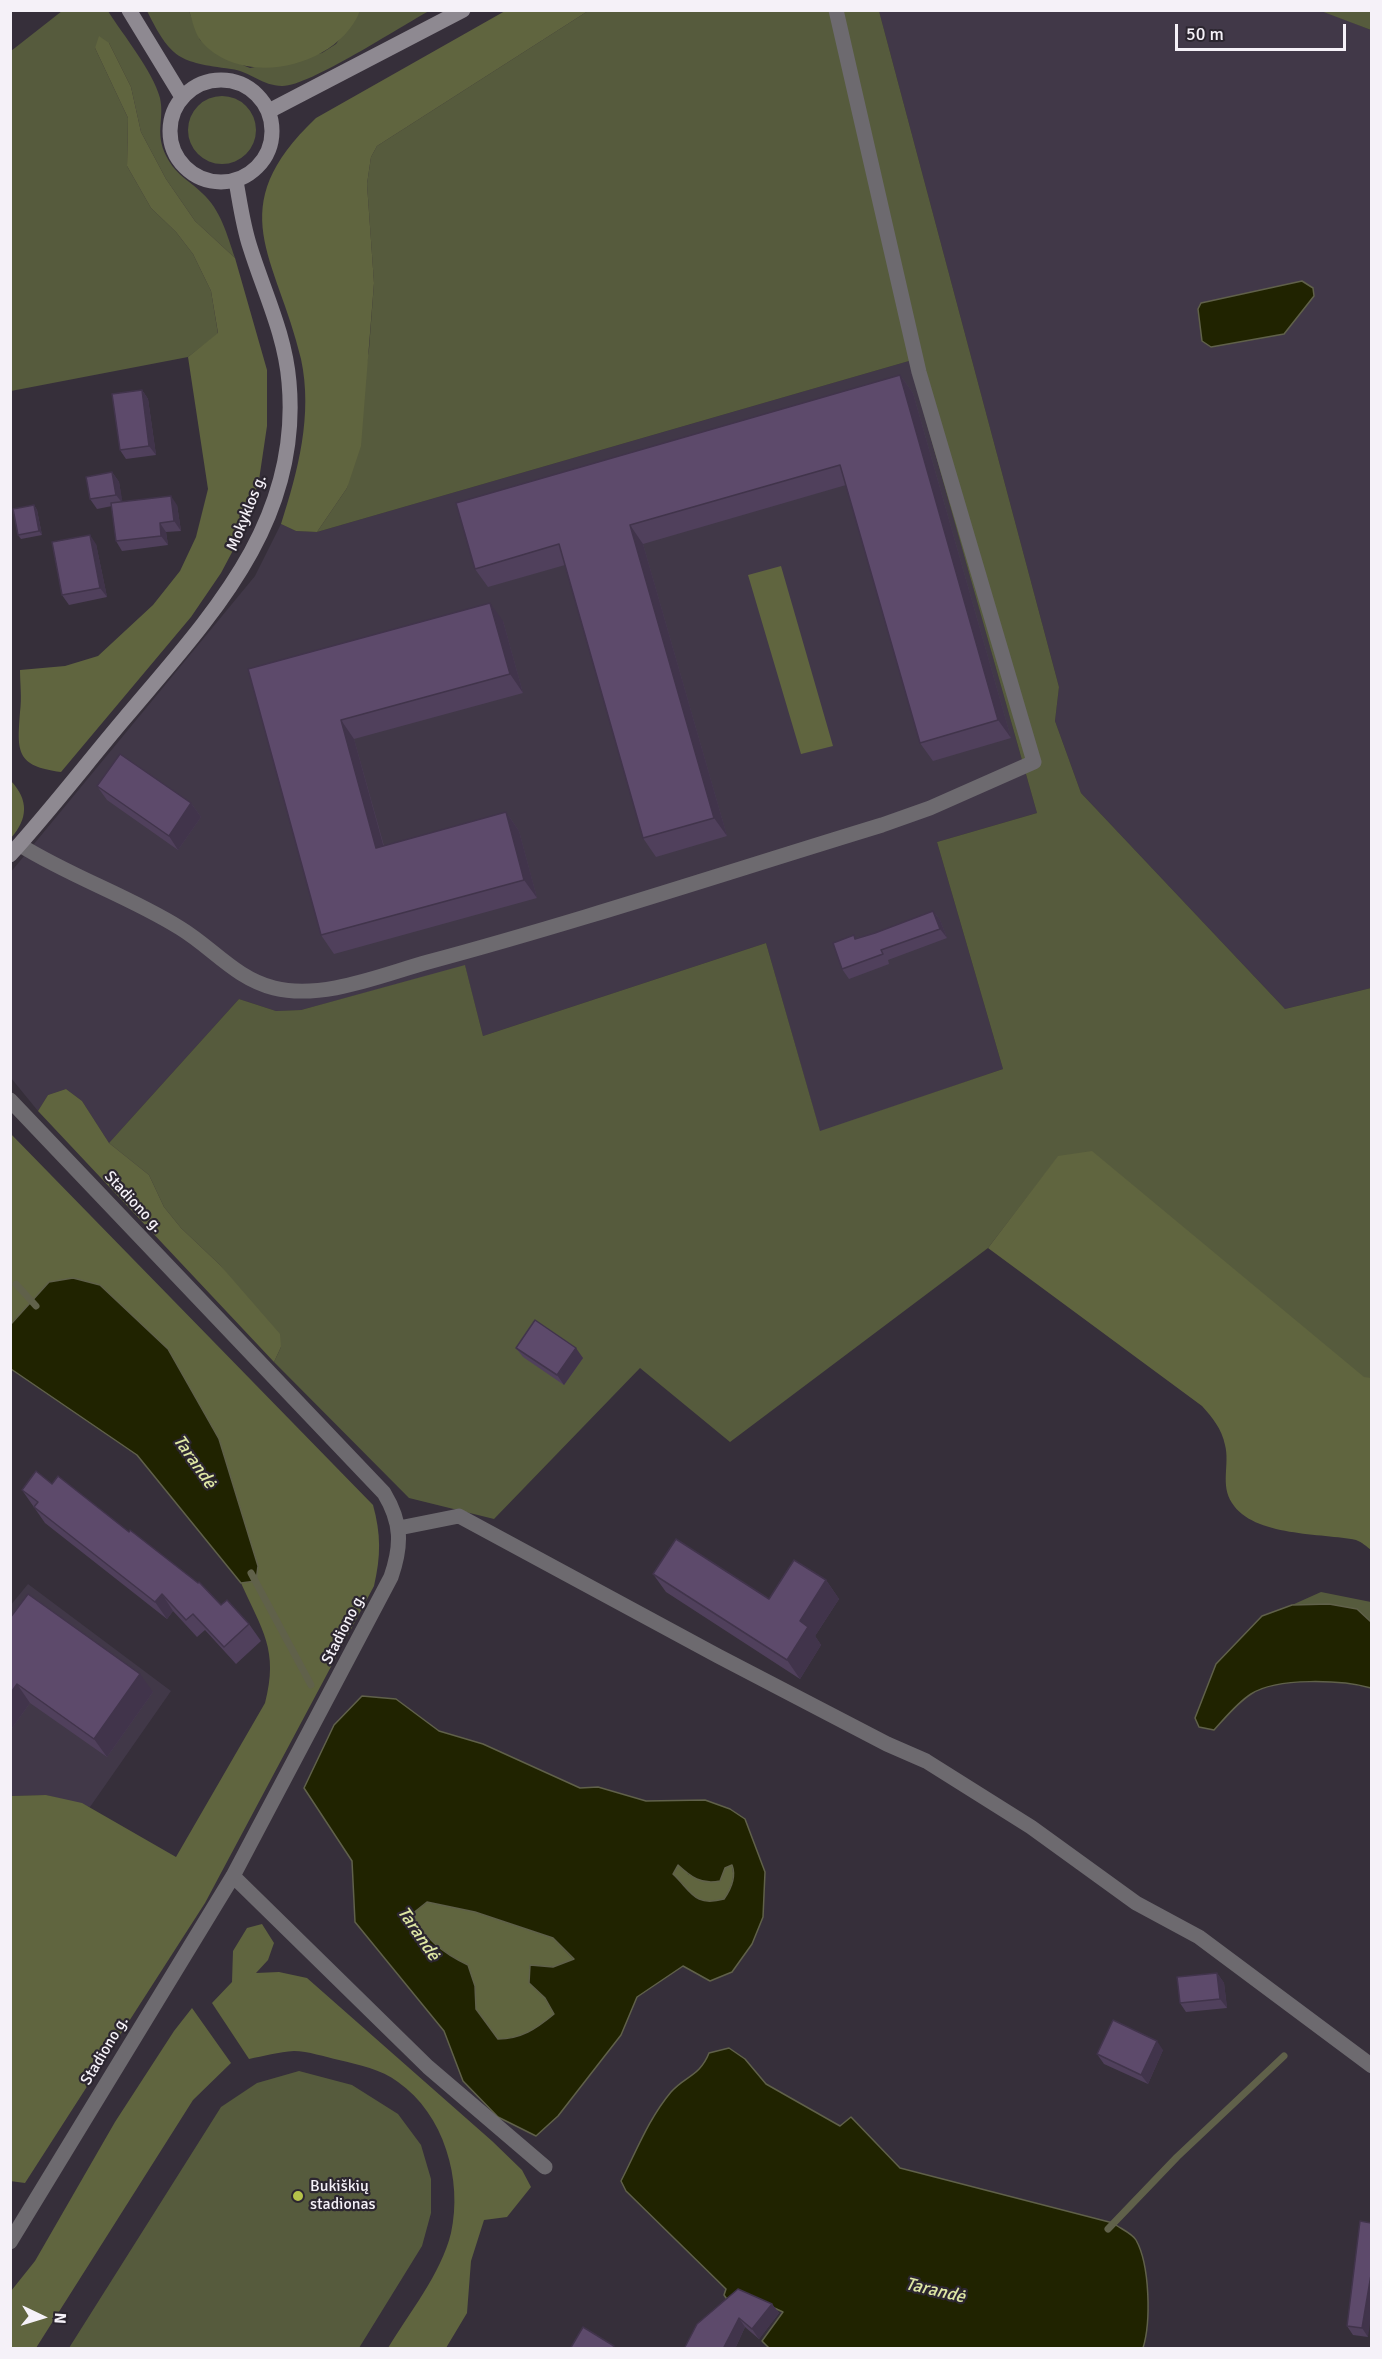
<!DOCTYPE html>
<meta charset="utf-8">
<style>
body{margin:0}
#map{position:relative;width:1382px;height:2359px;overflow:hidden;background:#362f3a;font-family:Signika,sans-serif}
canvas{display:block}
.frame{position:absolute;inset:0;border:12px solid #f5f1f8;pointer-events:none}
.north{position:absolute;left:12px;top:2287px;width:60px;height:60px;-webkit-text-stroke:4px #2c2630;paint-order:stroke;rotate:94deg;font-size:16px;font-weight:700;line-height:24px;text-align:center;color:#f5f1f8}
.north::after{content:'';display:block;margin:auto;width:21px;height:27px;background:#f5f1f8;clip-path:polygon(50% 0,100% 100%,50% 72%,0 100%)}
.scale{position:absolute;left:1175px;top:24px;width:171px;height:27px;box-sizing:border-box;border:3px solid #f5f1f8;border-top:0;padding-left:8px;font-size:18px;line-height:21px;white-space:nowrap;color:#f5f1f8;-webkit-text-stroke:4px #2c2630;paint-order:stroke}
</style>
<div id="map">
<canvas width="1382" height="2359"></canvas>
<div class="frame"></div>
<div class="north">N</div>
<div class="scale">50 m</div>
</div>
<script>
const c = document.querySelector('canvas').getContext('2d');
c.lineJoin = 'round';
function paint(path, color) {
  c.fillStyle = color;
  c.fill(path, 'evenodd');
}
function strokePath(path, color, width, dash) {
  c.strokeStyle = color;
  c.lineWidth = width;
  c.lineCap = dash ? 'butt' : 'round';
  c.setLineDash(dash || []);
  c.stroke(path);
}
function drawText(font, color, halo, rows, align = 'center') {
  c.font = font + ' Signika,sans-serif';
  c.lineWidth = 4.5;
  c.setLineDash([]);
  c.textBaseline = 'middle';
  c.strokeStyle = halo;
  c.fillStyle = color;
  for (const [text, x, y, turn = 0] of rows) {
    c.save();
    c.translate(x, y);
    c.rotate((+turn || 0) * Math.PI / 180);
    c.textAlign = isNaN(turn) ? turn : align;
    if (halo) c.strokeText(text, 0, 0);
    c.fillText(text, 0, 0);
    c.restore();
  }
}
paint(new Path2D(`
 M1321,10L1371,30V988L1285,1009L1081,793L1055,721L1059,687L879,11Z
 M909,361L1037,813L937,842L1003,1069L820,1132L766,943L483,1036L465,966L301,1010L276,1011L239,999L109,1143L82,1101L66,1089L48,1095L38,1111L11,1078L10,873L255,576L281,524L296,531L317,532Z
 M28,1584L171,1691L90,1807L46,1795L11,1796L10,1606Z`), '#413848');
paint(new Path2D(`
 M62,11H108C123,35 153,71 160,98C165,121 153,134 169,161C177,175 191,182 202,193C221,210 227,235 235,258L195,221L166,179L141,132L131,87L109,43L95,48L128,118L127,166L151,208L176,232L193,254L211,291L218,334L188,357L11,391V51Z
 M147,11H189L200,40L225,58L250,68L322,53L336,44L360,11H429C401,26 308,87 282,86C263,86 249,71 231,69C179,62 171,59 147,11Z
 M588,11H879L1059,687L1055,721L1081,793L1285,1009L1371,988V1378H1364L1058,1157L988,1248L730,1442L640,1368L494,1519L409,1498L274,1362L281,1347L220,1265L181,1228L164,1207L149,1175L109,1143L239,999L276,1011L301,1010L465,965L483,1036L766,943L820,1131L1003,1069L937,842L1037,813L909,361L317,532L347,488L369,349L374,283L367,184L371,157L377,146Z
 M1321,11H1371V30Z
 M188 130a34 34 0 1 1 68 0a34 34 0 1 1-68 0Z
 M1321,1592L1371,1602V1622C1346,1600 1324,1604 1292,1605Z
 M299,2071L352,2085L398,2114L421,2145L431,2179V2213L422,2246L359,2348H69L221,2107L257,2083Z`), '#565b3d');
paint(new Path2D(`
 M189,11V10L360,11C337,68 242,89 201,41C195,34 192,19 189,11Z
 M505,11H588L377,146L371,157L367,184L374,283L361,446L347,488L317,532L296,531L281,524C298,471 313,415 301,359C277,256 220,209 316,118Z
 M99,36L109,43L131,87L141,132L166,179L195,221L235,258L267,370V426L259,480L247,524L221,573L191,617L61,772C16,766 17,752 20,712C22,698 20,684 20,670L65,666L98,656L153,605L180,571L196,537L208,489L188,357L218,333L211,291L193,254L176,232L151,208L127,166L128,118L95,48Z
 M781,566L833,746L801,754L748,575Z
 M11,781C29,800 28,819 11,838Z
 M66,1089L82,1101L109,1143L149,1175L164,1207L181,1228L220,1265L280,1334L281,1347L274,1362L38,1111L48,1095Z
 M10,1133L373,1505C381,1534 381,1556 374,1586L205,1903L25,2183L10,2181L11,1796L46,1795L82,1803L176,1857L265,1703C279,1650 262,1630 241,1583L255,1581L258,1566L219,1439L168,1350L49,1282L11,1324Z
 M1092,1151L1364,1377L1371,1378V1550C1367,1547 1362,1542 1356,1540C1323,1533 1253,1537 1232,1503C1220,1485 1230,1464 1225,1445C1222,1429 1212,1417 1202,1406L988,1248L1058,1156Z
 M678,1864L689,1875L731,1864C736,1876 731,1889 724,1899C694,1907 692,1892 673,1874Z
 M427,1902L475,1912L553,1938L574,1960L553,1967L530,1965L529,1983L545,1998L554,2014C536,2029 521,2039 498,2039L476,2009L474,1986L468,1965C444,1954 424,1938 412,1914Z
 M262,1924L274,1943L268,1960L256,1973L279,1972L307,1978L492,2141L522,2170L531,2187L507,2217L484,2220L471,2261L467,2313L446,2348H388C409,2313 441,2274 451,2233C463,2180 444,2114 398,2082C381,2069 359,2065 339,2060C325,2057 308,2051 294,2051C279,2052 263,2056 249,2059L212,2003L232,1982L233,1951L247,1928Z
 M192,2008L231,2063L193,2100L36,2348H11V2291L35,2261L115,2122L174,2031Z`), '#60653f');
const water = new Path2D(`
 M1302,281L1313,288L1314,296L1284,334L1211,347L1202,341L1198,309L1201,303Z
 M73,1278L100,1285L168,1349L219,1439L258,1566L256,1581L241,1583L137,1455L11,1369V1324L49,1282Z
 M1329,1604L1357,1609L1371,1622V1688C1342,1680 1277,1677 1251,1694C1237,1703 1225,1718 1214,1730L1199,1727L1195,1718L1216,1664L1262,1616L1292,1605Z
 M362,1696L396,1699L439,1731L483,1744L580,1788L598,1787L646,1801L705,1800L730,1809L745,1819L765,1872L763,1917L752,1944L732,1972L710,1981L683,1966L637,1997L621,2035L558,2116L536,2136L498,2117L463,2081L444,2031L355,1922L352,1861L304,1788L334,1725ZM678,1865C691,1877 701,1885 720,1881L725,1868L732,1865C736,1876 731,1889 724,1899C694,1907 692,1892 673,1874ZM427,1902L475,1912L553,1938L574,1959L553,1967L530,1965L529,1983L545,1998L554,2014C536,2029 521,2039 498,2039L476,2009L475,1986L468,1965C444,1954 424,1938 412,1914Z
 M729,2048L745,2059L766,2084L840,2126L851,2117L900,2168L1113,2223C1119,2228 1132,2233 1136,2240C1150,2265 1151,2322 1143,2348H769L762,2341L783,2312L744,2294L731,2305L724,2295L726,2289L626,2191L621,2181C636,2152 649,2118 671,2092C685,2076 700,2076 709,2053Z`);
paint(water, '#202300');
strokePath(water, '#60614a', 1.5);
strokePath(new Path2D(`
 M16,1284L36,1306
 M251,1573L311,1685
 M1108,2229L1177,2157L1284,2056`), '#60614a', 7);
strokePath(new Path2D(`
 M20,845C71,877 129,896 180,928C213,948 235,978 274,988C323,1000 381,975 428,962C581,921 731,871 882,825L930,808L1034,762L919,372L836,10
 M10,1100L384,1493C402,1523 402,1545 391,1577L233,1876L10,2242
 M399,1528L459,1516L718,1656L887,1744L926,1761L1031,1827L1136,1903L1199,1937L1372,2066
 M233,1876L428,2067L545,2167`), '#6d6a6f', 15);
strokePath(new Path2D(`
 M129,10L182,97
 M170 131a51 51 0 1 1 102 0a51 51 0 1 1-102 0Z
 M269,111L463,10
 M10,855C50,811 86,764 124,719C208,619 302,524 289,382C285,334 264,292 250,247C243,226 240,203 236,181`), '#8e8991', 15);
paint(new Path2D(`
 M900,375L913,393L1011,738L933,761L920,743L846,485L643,544L727,836L656,857L643,838L565,565L488,587L475,569Z
 M142,390L148,399L156,455L126,459L120,450Z
 M112,472L119,482L122,502L177,505L181,531L166,532L168,545L122,551L116,541L112,506L97,509L90,499Z
 M34,505L37,510L42,535L21,539L18,535Z
 M96,544L107,597L69,605L62,595Z
 M503,621L523,693L354,739L384,846L506,812L519,831L537,898L334,954L321,935L248,669Z
 M97,786L191,803L201,817L178,850L107,800Z
 M933,911L940,920L947,938L888,960L889,964L849,979L842,969L856,938L875,933Z
 M516,1348L583,1358L564,1385L523,1357Z
 M52,1484L249,1624L261,1641L236,1664L205,1630L197,1637L173,1611L167,1619L45,1523L22,1490Z
 M653,1574L769,1599L826,1580L839,1599L815,1636L821,1645L800,1679L666,1592Z
 M10,1618L153,1692L107,1757L30,1703L10,1731Z
 M1217,1973L1224,1983L1227,2008L1186,2012L1180,2003Z
 M1163,2050L1148,2084L1104,2064L1097,2054Z
 M1360,2221L1368,2337L1353,2335L1347,2326Z
 M772,2304L779,2313L759,2339L745,2327L735,2349H684L697,2324Z`), '#50405c');
paint(new Path2D(`
 M900,375L913,393L1011,738L998,720Z
 M142,390L148,399L156,455L149,446Z
 M112,472L119,482L123,504L116,495Z
 M171,496L177,505L181,531L174,521Z
 M34,505L37,510L42,535L39,531Z
 M160,523L166,532L168,545L161,536Z
 M630,525L643,544L727,836L714,818Z
 M90,535L96,544L107,597L100,588Z
 M490,603L503,621L523,693L510,674Z
 M341,720L354,739L389,866L376,848Z
 M191,803L201,817L178,850L169,836Z
 M506,812L519,831L537,898L524,880Z
 M933,911L940,920L947,938L940,929Z
 M576,1348L583,1358L564,1385L557,1375Z
 M826,1580L839,1599L815,1636L821,1645L800,1679L787,1660L800,1621Z
 M162,1594L173,1611L167,1619L155,1602Z
 M140,1674L153,1692L107,1757L94,1739Z
 M17,1684L30,1703L10,1731V1694Z
 M1217,1973L1224,1983L1227,2008L1220,1999Z
 M1157,2041L1163,2050L1148,2084L1141,2075Z
 M1371,2275V2318L1368,2337L1362,2328Z
 M772,2304L779,2313L759,2339L752,2329Z
 M739,2318L745,2327L735,2349H723Z`), '#41344b');
const building = new Path2D(`
 M900,375L998,720L920,743L840,465L630,525L714,818L643,838L559,544L475,569L456,503Z
 M142,390L149,446L120,450L112,394Z
 M112,472L116,495L90,499L86,477Z
 M171,496L174,521L160,523L161,536L116,541L111,503Z
 M34,505L39,531L18,535L13,509Z
 M90,535L100,588L62,595L52,542Z
 M490,603L510,674L341,720L376,848L506,812L524,880L321,935L248,669Z
 M120,754L191,803L169,836L97,786Z
 M933,911L940,929L881,950L883,954L842,969L833,943L854,935L855,939L875,933Z
 M535,1320L576,1348L557,1375L516,1348Z
 M36,1471L52,1484L58,1476L129,1532L130,1530L198,1583L199,1582L221,1605L227,1600L249,1624L224,1647L193,1614L186,1620L162,1594L155,1602L34,1507L38,1502L22,1490Z
 M676,1539L769,1599L794,1560L826,1580L800,1621L808,1627L787,1660L653,1574Z
 M28,1594L140,1674L94,1739L17,1684L10,1694V1618Z
 M1217,1973L1220,1999L1180,2003L1177,1977Z
 M1113,2020L1157,2041L1141,2075L1097,2054Z
 M1360,2221L1371,2223V2275L1362,2328L1347,2326Z
 M738,2289L772,2304L752,2329L739,2318L723,2349H684L697,2324Z
 M583,2327L614,2346L612,2349H570Z`);
paint(building, '#5d4a6b');
strokePath(building, '#41344b', 1.5);
for (const [x, y, r, color] of [
 [298,2196,6,"#b5c249"]
]) {
  const dot = new Path2D();
  dot.arc(x, y, r, 0, 2 * Math.PI);
  c.fillStyle = color;
  c.fill(dot);
  strokePath(dot, '#2c2630', 2);
}
drawText('16px', '#f5f1f8', '#2c2630', [
 ["Mokyklos g.",247,513,-68],
 ["Stadiono g.",133,1202,47],
 ["Stadiono g.",344,1629,-63],
 ["Stadiono g.",105,2051,-59]
]);
drawText('16px', '#f5f1f8', '#2c2630', [
 ["Bukiškių",310,2187],
 ["stadionas",310,2205]
], 'left');
drawText('italic 18px', '#dee7a4', '#2c2630', [
 ["Tarandė",194,1462,55],
 ["Tarandė",418,1934,56],
 ["Tarandė",935,2291,13]
]);
</script>
